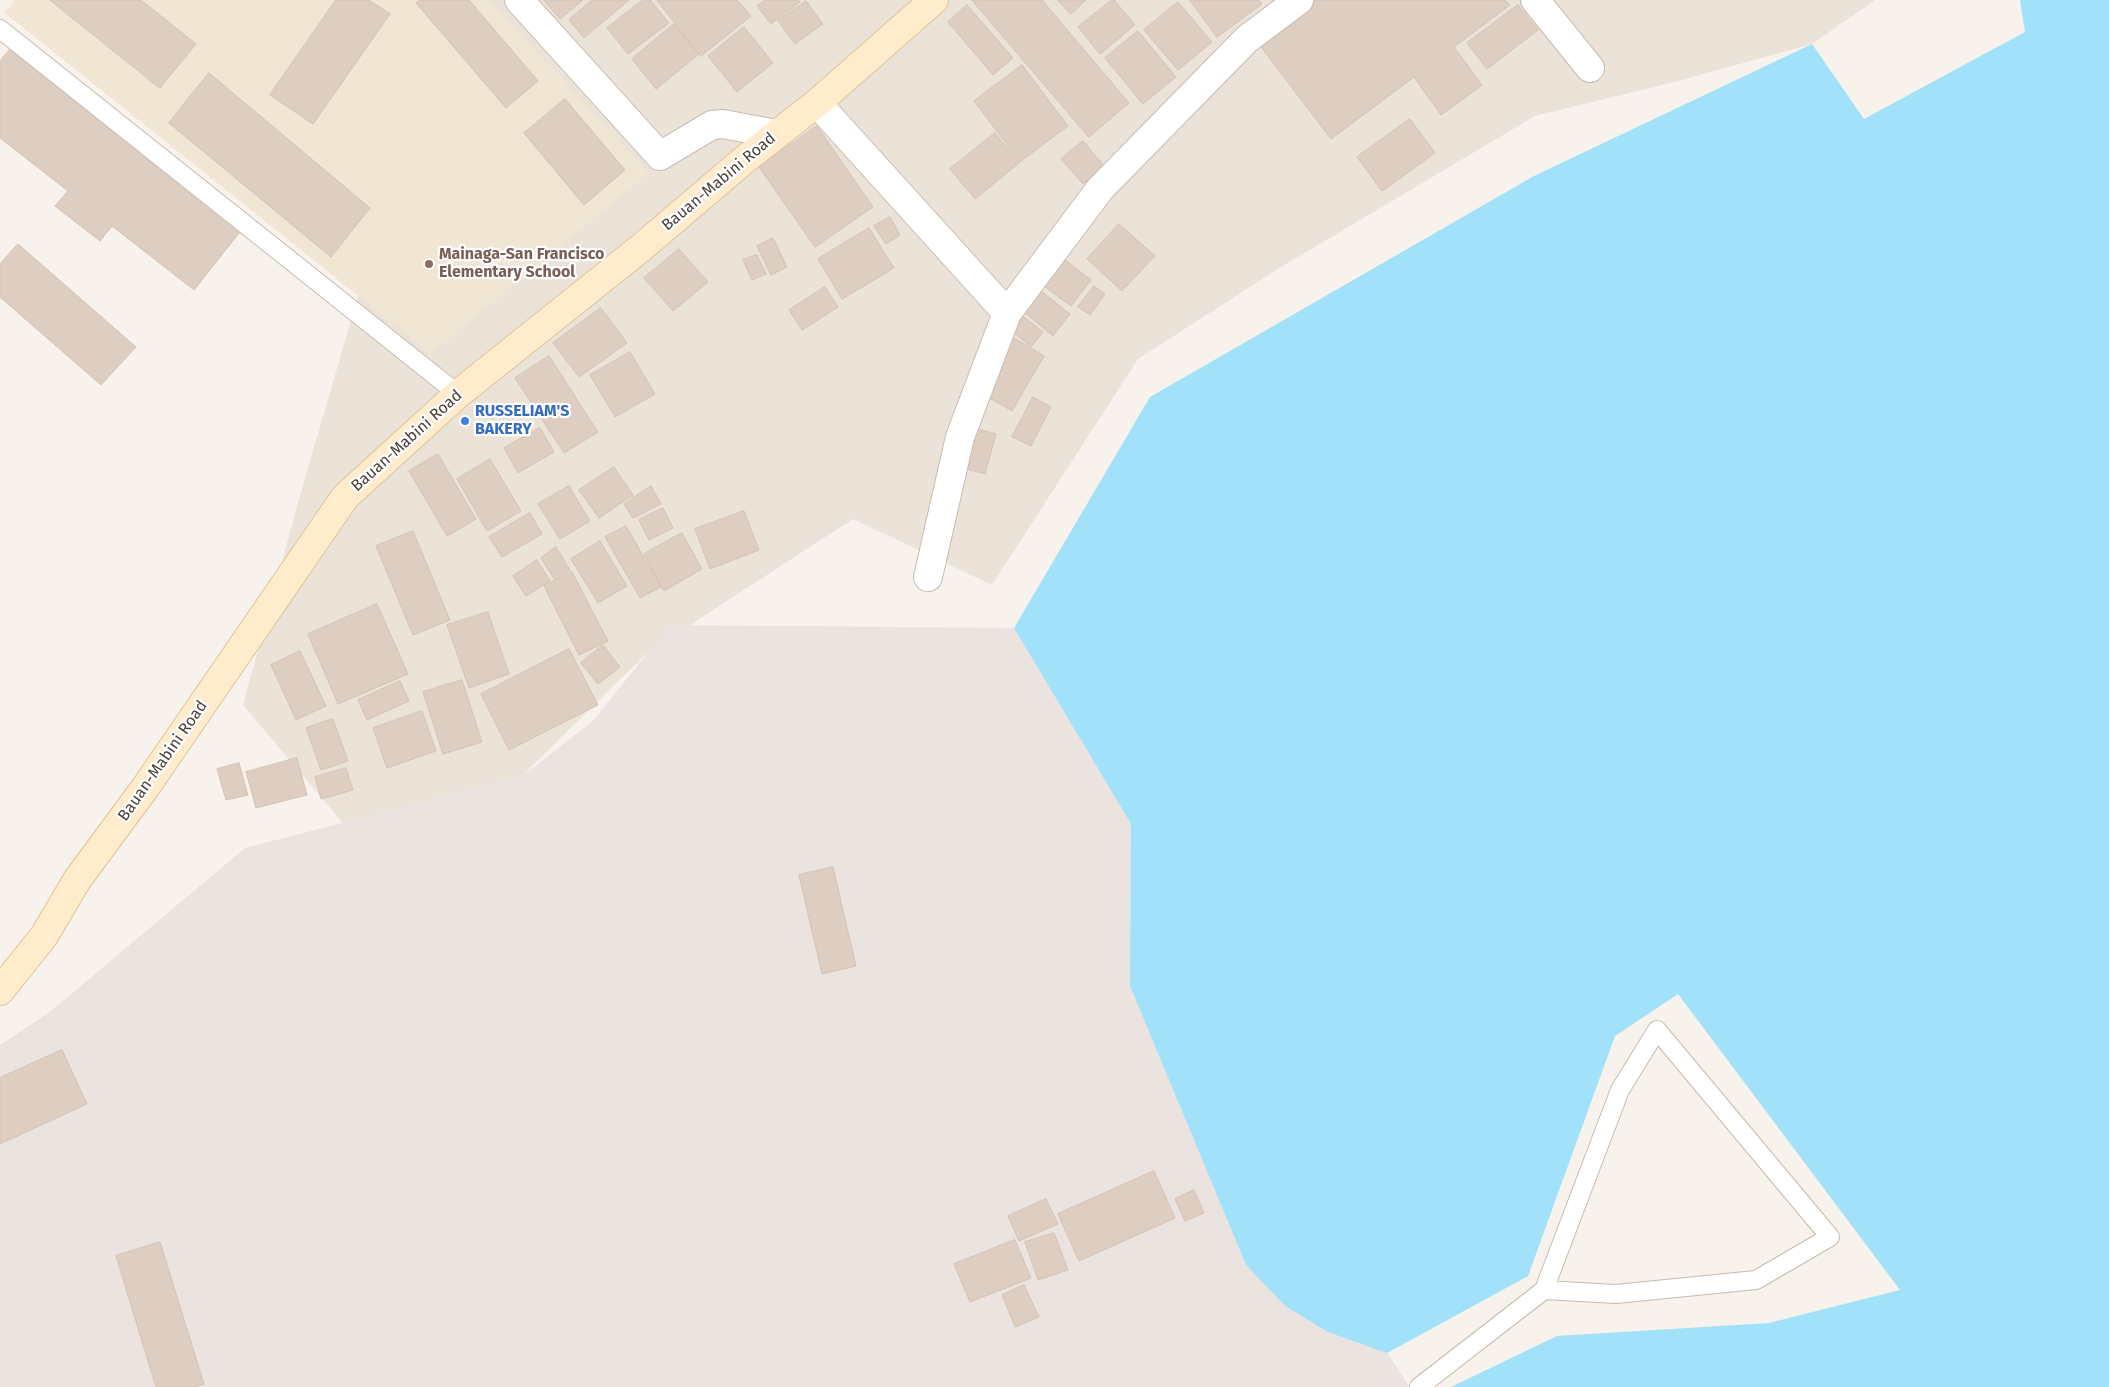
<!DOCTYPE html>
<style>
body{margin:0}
canvas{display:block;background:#f7f2eb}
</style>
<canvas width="2109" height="1387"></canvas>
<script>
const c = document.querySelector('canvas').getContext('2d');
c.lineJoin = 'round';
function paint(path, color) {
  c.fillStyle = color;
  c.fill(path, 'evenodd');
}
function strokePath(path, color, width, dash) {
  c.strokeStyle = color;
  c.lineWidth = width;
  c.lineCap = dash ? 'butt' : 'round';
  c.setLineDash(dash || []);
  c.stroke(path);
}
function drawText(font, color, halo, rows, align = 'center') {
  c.font = font + ' "Fira Sans",sans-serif';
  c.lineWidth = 4.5;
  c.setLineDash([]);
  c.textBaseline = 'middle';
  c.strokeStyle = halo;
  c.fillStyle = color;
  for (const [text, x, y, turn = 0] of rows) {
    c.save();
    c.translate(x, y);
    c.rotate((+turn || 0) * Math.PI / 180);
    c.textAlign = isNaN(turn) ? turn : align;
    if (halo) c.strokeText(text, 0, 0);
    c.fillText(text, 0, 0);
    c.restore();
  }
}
paint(new Path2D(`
 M12,0H1875L1812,44L1678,81L1535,116L1281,267L1138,359L992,585L853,519L647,653L521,777L343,823L243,705L301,492L359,293L229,165Z`), '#ebe3d8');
paint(new Path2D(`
 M670,625L1014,628L1131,824L1130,986L1246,1265L1285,1306L1387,1353L1451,1387H0V1045L51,1011L245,848L521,777L593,721Z`), '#eae3df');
paint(new Path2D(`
 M15,0H489L649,173L431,354L5,13Z`), '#f1e5d3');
paint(new Path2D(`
 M2020,0H2109V1387H1409L1387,1353L1328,1332L1285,1306L1246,1265L1130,986L1131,824L1014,628L1150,397L1534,176L1812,44L1864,119L2025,32Z`), '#a1e1f9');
paint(new Path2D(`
 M1678,994L1900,1290L1769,1323L1557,1336L1451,1387H1409L1387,1353L1528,1276L1615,1036Z`), '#f7f2eb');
const building = new Path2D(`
 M50,0H141L196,44L160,88Z
 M336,0H369L390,14L313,124L270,95Z
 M420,0H469L538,81L506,108L416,3Z
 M544,0H583L560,19Z
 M592,0H629L584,38L569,20Z
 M643,0H650L669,23L628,54L607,28Z
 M657,0H737L751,16L701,56Z
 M765,0H798L800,2L771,24L757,6Z
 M972,0H1042L1129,103L1089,137Z
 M1058,0H1086L1071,14Z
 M1112,0H1114L1135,25L1100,54L1078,27Z
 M1190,0H1259L1262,4L1217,37Z
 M1307,0H1505L1510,5L1454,47L1482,85L1441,115L1414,77L1331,139L1255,39Z
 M806,1L823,24L795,44L778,21Z
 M1178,2L1212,42L1178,70L1144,30Z
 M967,5L1013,58L993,75L948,22Z
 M1518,5L1538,30L1487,69L1467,43Z
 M674,24L699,54L656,89L632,59Z
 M744,27L773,63L737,92L708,56Z
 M1138,31L1176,77L1143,104L1105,58Z
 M12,47L243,228L194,290L112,226L100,241L55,206L68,191L0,138V61Z
 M1022,65L1068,126L1020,162L974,101Z
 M209,73L370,208L331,257L169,123Z
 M565,99L625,170L584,205L524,133Z
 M1410,119L1435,153L1382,191L1357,157Z
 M817,126L873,207L815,247L759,167Z
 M995,133L1019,163L975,199L950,169Z
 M1083,141L1105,167L1083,184L1061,159Z
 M890,217L900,235L886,244L874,226Z
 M1119,224L1155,256L1122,291L1087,259Z
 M869,228L894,268L842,299L818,259Z
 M773,238L787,267L771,275L757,246Z
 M18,244L136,347L101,385L0,297V264Z
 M679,249L708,282L673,311L644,278Z
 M757,255L766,274L752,280L743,260Z
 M1065,260L1091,280L1071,306L1045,287Z
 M1094,286L1105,294L1090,315L1078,307Z
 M825,287L838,307L802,330L789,310Z
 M1041,291L1070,314L1053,336L1024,312Z
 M601,308L627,343L579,377L553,343Z
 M1019,313L1043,332L1031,347L1007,327Z
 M1014,338L1044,356L1012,411L981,393Z
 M630,352L655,394L615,417L590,375Z
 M549,356L598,432L564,453L515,378Z
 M1033,397L1051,407L1031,446L1012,437Z
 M540,428L554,452L518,473L504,448Z
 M975,428L996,434L985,474L963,468Z
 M438,454L476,519L447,536L409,471Z
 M490,459L521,511L487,531L457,479Z
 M614,467L633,495L599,518L579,490Z
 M569,486L590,521L560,539L538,504Z
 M651,486L661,504L633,518L624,504Z
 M663,508L673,528L649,540L639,520Z
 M744,511L759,550L710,569L695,529Z
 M530,513L542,534L502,557L489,537Z
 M626,526L661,587L640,598L605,537Z
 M413,531L450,620L413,635L376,546Z
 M682,533L702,569L664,591L644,554Z
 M600,541L627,586L598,603L571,559Z
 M556,547L570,570L555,580L541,558Z
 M537,560L550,581L526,596L513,576Z
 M572,572L608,641L579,655L544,586Z
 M377,604L408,674L338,704L308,634Z
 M488,612L509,674L469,688L447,625Z
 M603,645L620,667L598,684L581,663Z
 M569,649L598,705L509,750L481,694Z
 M300,651L326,706L296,720L271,665Z
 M462,680L482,742L443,754L423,692Z
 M400,681L409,701L367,720L358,700Z
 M422,711L436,751L387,768L373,728Z
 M333,719L348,761L321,770L306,728Z
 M297,758L307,795L256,808L246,772Z
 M239,763L248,795L226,800L217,769Z
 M346,768L353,790L321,799L315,777Z
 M833,867L856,966L822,974L799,875Z
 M62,1050L87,1104L0,1144V1078Z
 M1154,1171L1175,1218L1079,1261L1058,1214Z
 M1194,1190L1204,1213L1185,1221L1175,1199Z
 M1046,1199L1058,1224L1019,1241L1008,1216Z
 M1054,1233L1068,1270L1038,1280L1025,1242Z
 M1015,1240L1031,1278L970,1302L954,1264Z
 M160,1242L204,1384L195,1387H156L116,1256Z
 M1024,1285L1039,1317L1015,1327L1002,1295Z`);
paint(building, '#ddcec1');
strokePath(building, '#d6c2b1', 1);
const lane = new Path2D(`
 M0,29L458,394
 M1419,1387L1544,1290L1620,1090L1657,1030L1830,1237L1756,1280L1616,1294L1544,1290`);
const street = new Path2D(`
 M519,0L660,156L712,125L723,124L776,134
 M1535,0L1590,68
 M817,103L1007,313
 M928,577L960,437L1007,313L1100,189L1247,39L1299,0`);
const secondary = new Path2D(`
 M0,991L44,936L77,880L145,788L345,497L458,394L642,247L744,160L817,103L934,0`);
strokePath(lane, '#c7bbaf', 20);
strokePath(street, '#c7bbaf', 30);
strokePath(secondary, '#dfc397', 30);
strokePath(lane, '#fff', 18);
strokePath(street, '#fff', 28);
strokePath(secondary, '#ffeccc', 28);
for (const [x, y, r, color] of [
 [429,264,5,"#8d6e63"],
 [465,421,5,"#3f7fe0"]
]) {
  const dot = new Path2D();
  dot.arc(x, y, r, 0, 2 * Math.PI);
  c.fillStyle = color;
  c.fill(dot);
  strokePath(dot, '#fff', 2);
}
drawText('16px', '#4c4137', '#fff', [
 ["Bauan-Mabini Road",719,182,-40],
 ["Bauan-Mabini Road",407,441,-42],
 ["Bauan-Mabini Road",163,761,-55]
]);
drawText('bold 16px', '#785e54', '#fff', [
 ["Mainaga-San Francisco",439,255],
 ["Elementary School",439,273]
], 'left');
drawText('bold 16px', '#366cbe', '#fff', [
 ["RUSSELIAM'S",475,412],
 ["BAKERY",475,430]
], 'left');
</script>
